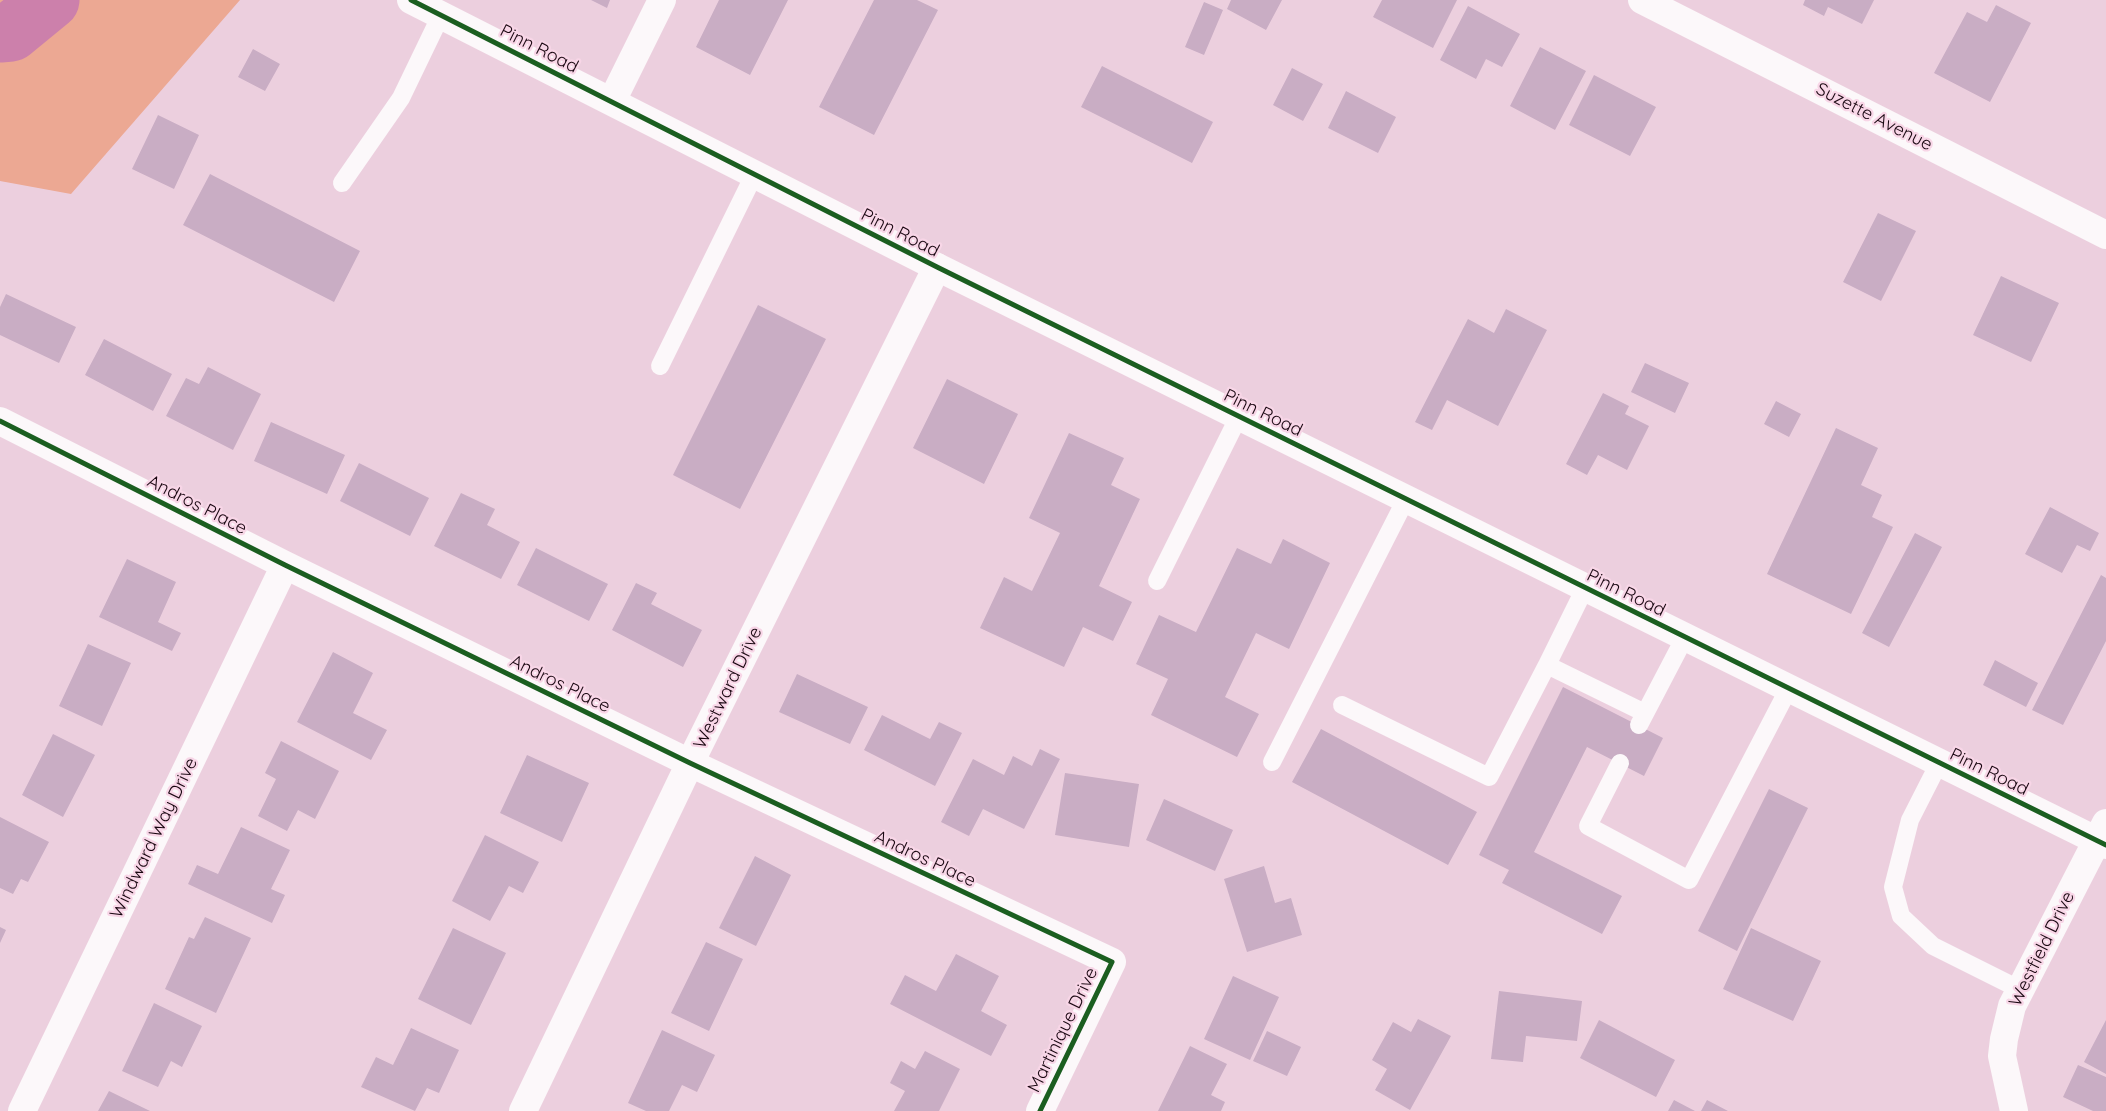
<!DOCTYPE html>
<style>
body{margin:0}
canvas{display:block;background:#eccfde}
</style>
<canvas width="2106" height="1111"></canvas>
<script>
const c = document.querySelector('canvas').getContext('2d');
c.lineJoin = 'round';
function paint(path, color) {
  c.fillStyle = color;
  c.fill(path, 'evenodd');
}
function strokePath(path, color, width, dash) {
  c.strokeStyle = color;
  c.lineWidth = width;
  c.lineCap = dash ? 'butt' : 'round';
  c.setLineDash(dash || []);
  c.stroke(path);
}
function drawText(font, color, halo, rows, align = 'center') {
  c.font = font + ' Quicksand,sans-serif';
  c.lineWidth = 4.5;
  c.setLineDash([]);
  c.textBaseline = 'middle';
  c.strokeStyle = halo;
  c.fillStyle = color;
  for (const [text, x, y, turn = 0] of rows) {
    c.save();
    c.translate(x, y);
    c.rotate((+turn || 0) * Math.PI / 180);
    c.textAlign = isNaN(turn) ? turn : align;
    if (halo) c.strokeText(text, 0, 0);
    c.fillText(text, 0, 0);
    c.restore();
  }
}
paint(new Path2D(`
 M0,0H240L71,194L0,181Z`), '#eca893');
strokePath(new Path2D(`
 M0,33L11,32L50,0`), '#cc80ab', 59);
paint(new Path2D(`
 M591,0H610L607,8Z
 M719,0H788L750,75L696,47Z
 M874,0H917L938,10L874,135L819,107Z
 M1231,0H1282L1266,30L1227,9Z
 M1382,0H1457L1433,48L1373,17Z
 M1805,0H1874L1862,24L1828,7L1824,16L1803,5Z
 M1204,2L1223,10L1204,55L1185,47Z
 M1996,5L2031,23L1990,102L1934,73L1967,12L1987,22Z
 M1468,6L1520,34L1502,67L1486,59L1476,79L1440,60Z
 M1540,47L1586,71L1555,130L1510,106Z
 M253,49L280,64L265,91L238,77Z
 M1102,66L1213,122L1192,163L1081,107Z
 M1292,68L1323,84L1303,121L1273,105Z
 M1594,75L1656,107L1630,156L1569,125Z
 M1346,91L1396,117L1378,153L1328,128Z
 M158,115L199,135L174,189L132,169Z
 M210,174L360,251L334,302L183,225Z
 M1878,213L1916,231L1881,301L1843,282Z
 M2001,276L2059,303L2031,362L1973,335Z
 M6,294L76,327L59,363L0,335V307Z
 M758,305L826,339L740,509L673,475Z
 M1506,309L1547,330L1498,426L1447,400L1432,430L1415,422L1468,319L1494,333Z
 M104,339L172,374L153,411L85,375Z
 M1645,363L1689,383L1675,413L1631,392Z
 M208,367L261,394L233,450L166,416L186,378L199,384Z
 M947,379L1018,414L984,484L913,448Z
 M1603,393L1629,406L1625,414L1649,426L1627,470L1598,455L1587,475L1566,464Z
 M1776,401L1801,414L1789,437L1764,424Z
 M271,422L345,455L327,494L254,461Z
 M1836,428L1878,448L1861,485L1882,495L1872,517L1893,527L1851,614L1767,574Z
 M1069,433L1124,458L1111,485L1140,499L1099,586L1132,602L1113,641L1083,627L1064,667L980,628L1004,577L1032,591L1060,533L1029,518Z
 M359,463L429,498L410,536L340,501Z
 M461,493L495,509L487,525L520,542L501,579L434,546Z
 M2050,507L2099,533L2090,551L2077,545L2062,573L2025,554Z
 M1915,533L1942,547L1889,647L1862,633Z
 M1283,539L1330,563L1289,649L1256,633L1225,697L1259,714L1237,757L1151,715L1168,679L1136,664L1159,615L1196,632L1237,548L1271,564Z
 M536,548L608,584L589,621L517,585Z
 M127,559L176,582L158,622L181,633L172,651L99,617Z
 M2101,575L2106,578V641L2063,725L2032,710Z
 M636,583L657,593L651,604L702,630L683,667L612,630Z
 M88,644L131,663L102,726L59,706Z
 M333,652L373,673L353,713L387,730L371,760L297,722Z
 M1995,660L2038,683L2026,707L1983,685Z
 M797,674L868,707L850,744L779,712Z
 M1563,687L1663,738L1644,776L1587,747L1534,852L1622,896L1602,934L1502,883L1509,870L1479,855Z
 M882,715L930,739L939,722L962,733L935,786L864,750Z
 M1321,729L1477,812L1448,865L1292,782Z
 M53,734L95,755L63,817L22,795Z
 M281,741L339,771L315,819L298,810L287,831L258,816L276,779L265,773Z
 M1040,749L1060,759L1024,829L983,809L969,836L941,822L973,759L1004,775L1013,756L1032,766Z
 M527,755L589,783L562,842L500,813Z
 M1065,773L1139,784L1129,847L1055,835Z
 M1769,789L1808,808L1737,951L1698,931Z
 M1164,799L1233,830L1215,871L1146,840Z
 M0,817L49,842L28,882L21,879L13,894L0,888Z
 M241,827L290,850L271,889L285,895L272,923L188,884L197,865L218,874Z
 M485,835L539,862L523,893L509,886L490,921L452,901Z
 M755,856L791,875L756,946L719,928Z
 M1264,866L1275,903L1291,898L1302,935L1247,952L1224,879Z
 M205,917L251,938L216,1013L165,989L189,937L194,939Z
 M0,927L6,930L0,943Z
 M453,928L506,953L471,1025L418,999Z
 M1751,928L1821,961L1793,1021L1723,989Z
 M706,942L743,959L709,1031L671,1013Z
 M956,954L999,976L981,1011L1007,1025L991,1056L890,1004L905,975L936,991Z
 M1233,976L1279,997L1250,1060L1204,1039Z
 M1499,991L1582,1001L1577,1041L1526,1036L1523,1062L1491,1059Z
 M154,1003L202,1026L182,1067L171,1061L158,1087L122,1071Z
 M1418,1019L1451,1036L1410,1110L1375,1090L1387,1069L1372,1060L1393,1022L1411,1032Z
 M1599,1020L1675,1060L1656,1097L1580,1058Z
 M2106,1020V1074L2084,1062Z
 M411,1028L459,1050L439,1093L427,1088L415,1111L361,1087L376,1057L393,1065Z
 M662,1030L715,1055L697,1092L682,1085L669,1111H646L628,1103Z
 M1267,1031L1301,1047L1287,1076L1253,1061Z
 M1190,1046L1227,1064L1211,1095L1225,1102L1221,1111H1158Z
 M925,1051L960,1069L939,1111H894L905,1091L890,1083L901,1061L915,1069Z
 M2078,1065L2106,1077V1111H2093L2063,1097Z
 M109,1091L150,1111H98Z
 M1674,1100L1695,1111H1668Z
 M1707,1100L1728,1111H1701Z`), '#c9adc4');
strokePath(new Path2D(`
 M342,183L401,98L441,15
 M660,366L754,175
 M1157,581L1239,416
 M1547,665L1585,588
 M1342,705L1489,777L1547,665L1645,713
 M1639,725L1685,637
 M1272,762L1406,499
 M1620,763L1588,826L1689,880L1789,688
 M1939,763L1910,820L1893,887L1901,916L1933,946L2021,990`), '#fcf8fa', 18);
strokePath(new Path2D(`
 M1642,0L2106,235
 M612,101L662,0
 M0,421L285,565L690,763L1112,962L1040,1111
 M22,1111L285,565
 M523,1111L690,763L937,267
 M2014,1111L2002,1056L2004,1039L2012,1006L2106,823`), '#fcf8fa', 28);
strokePath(new Path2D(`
 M411,0L937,267L2106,845`), '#fcf8fa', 28);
strokePath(new Path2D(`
 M411,0L937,267L2106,845
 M0,421L285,565L690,763L1112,962L1040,1111`), '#1b5e20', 5);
drawText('18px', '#180610', '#f8d6e7', [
 ["Pinn Road",539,49,27],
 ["Suzette Avenue",1874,117,27],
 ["Pinn Road",900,233,27],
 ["Pinn Road",1263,413,26],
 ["Andros Place",197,505,27],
 ["Pinn Road",1626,593,26],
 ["Andros Place",560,684,26],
 ["Westward Drive",728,688,-64],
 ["Pinn Road",1989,772,26],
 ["Windward Way Drive",154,838,-64],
 ["Andros Place",925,859,25],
 ["Westfield Drive",2042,949,-64],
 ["Martinique Drive",1063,1030,-64]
]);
</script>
